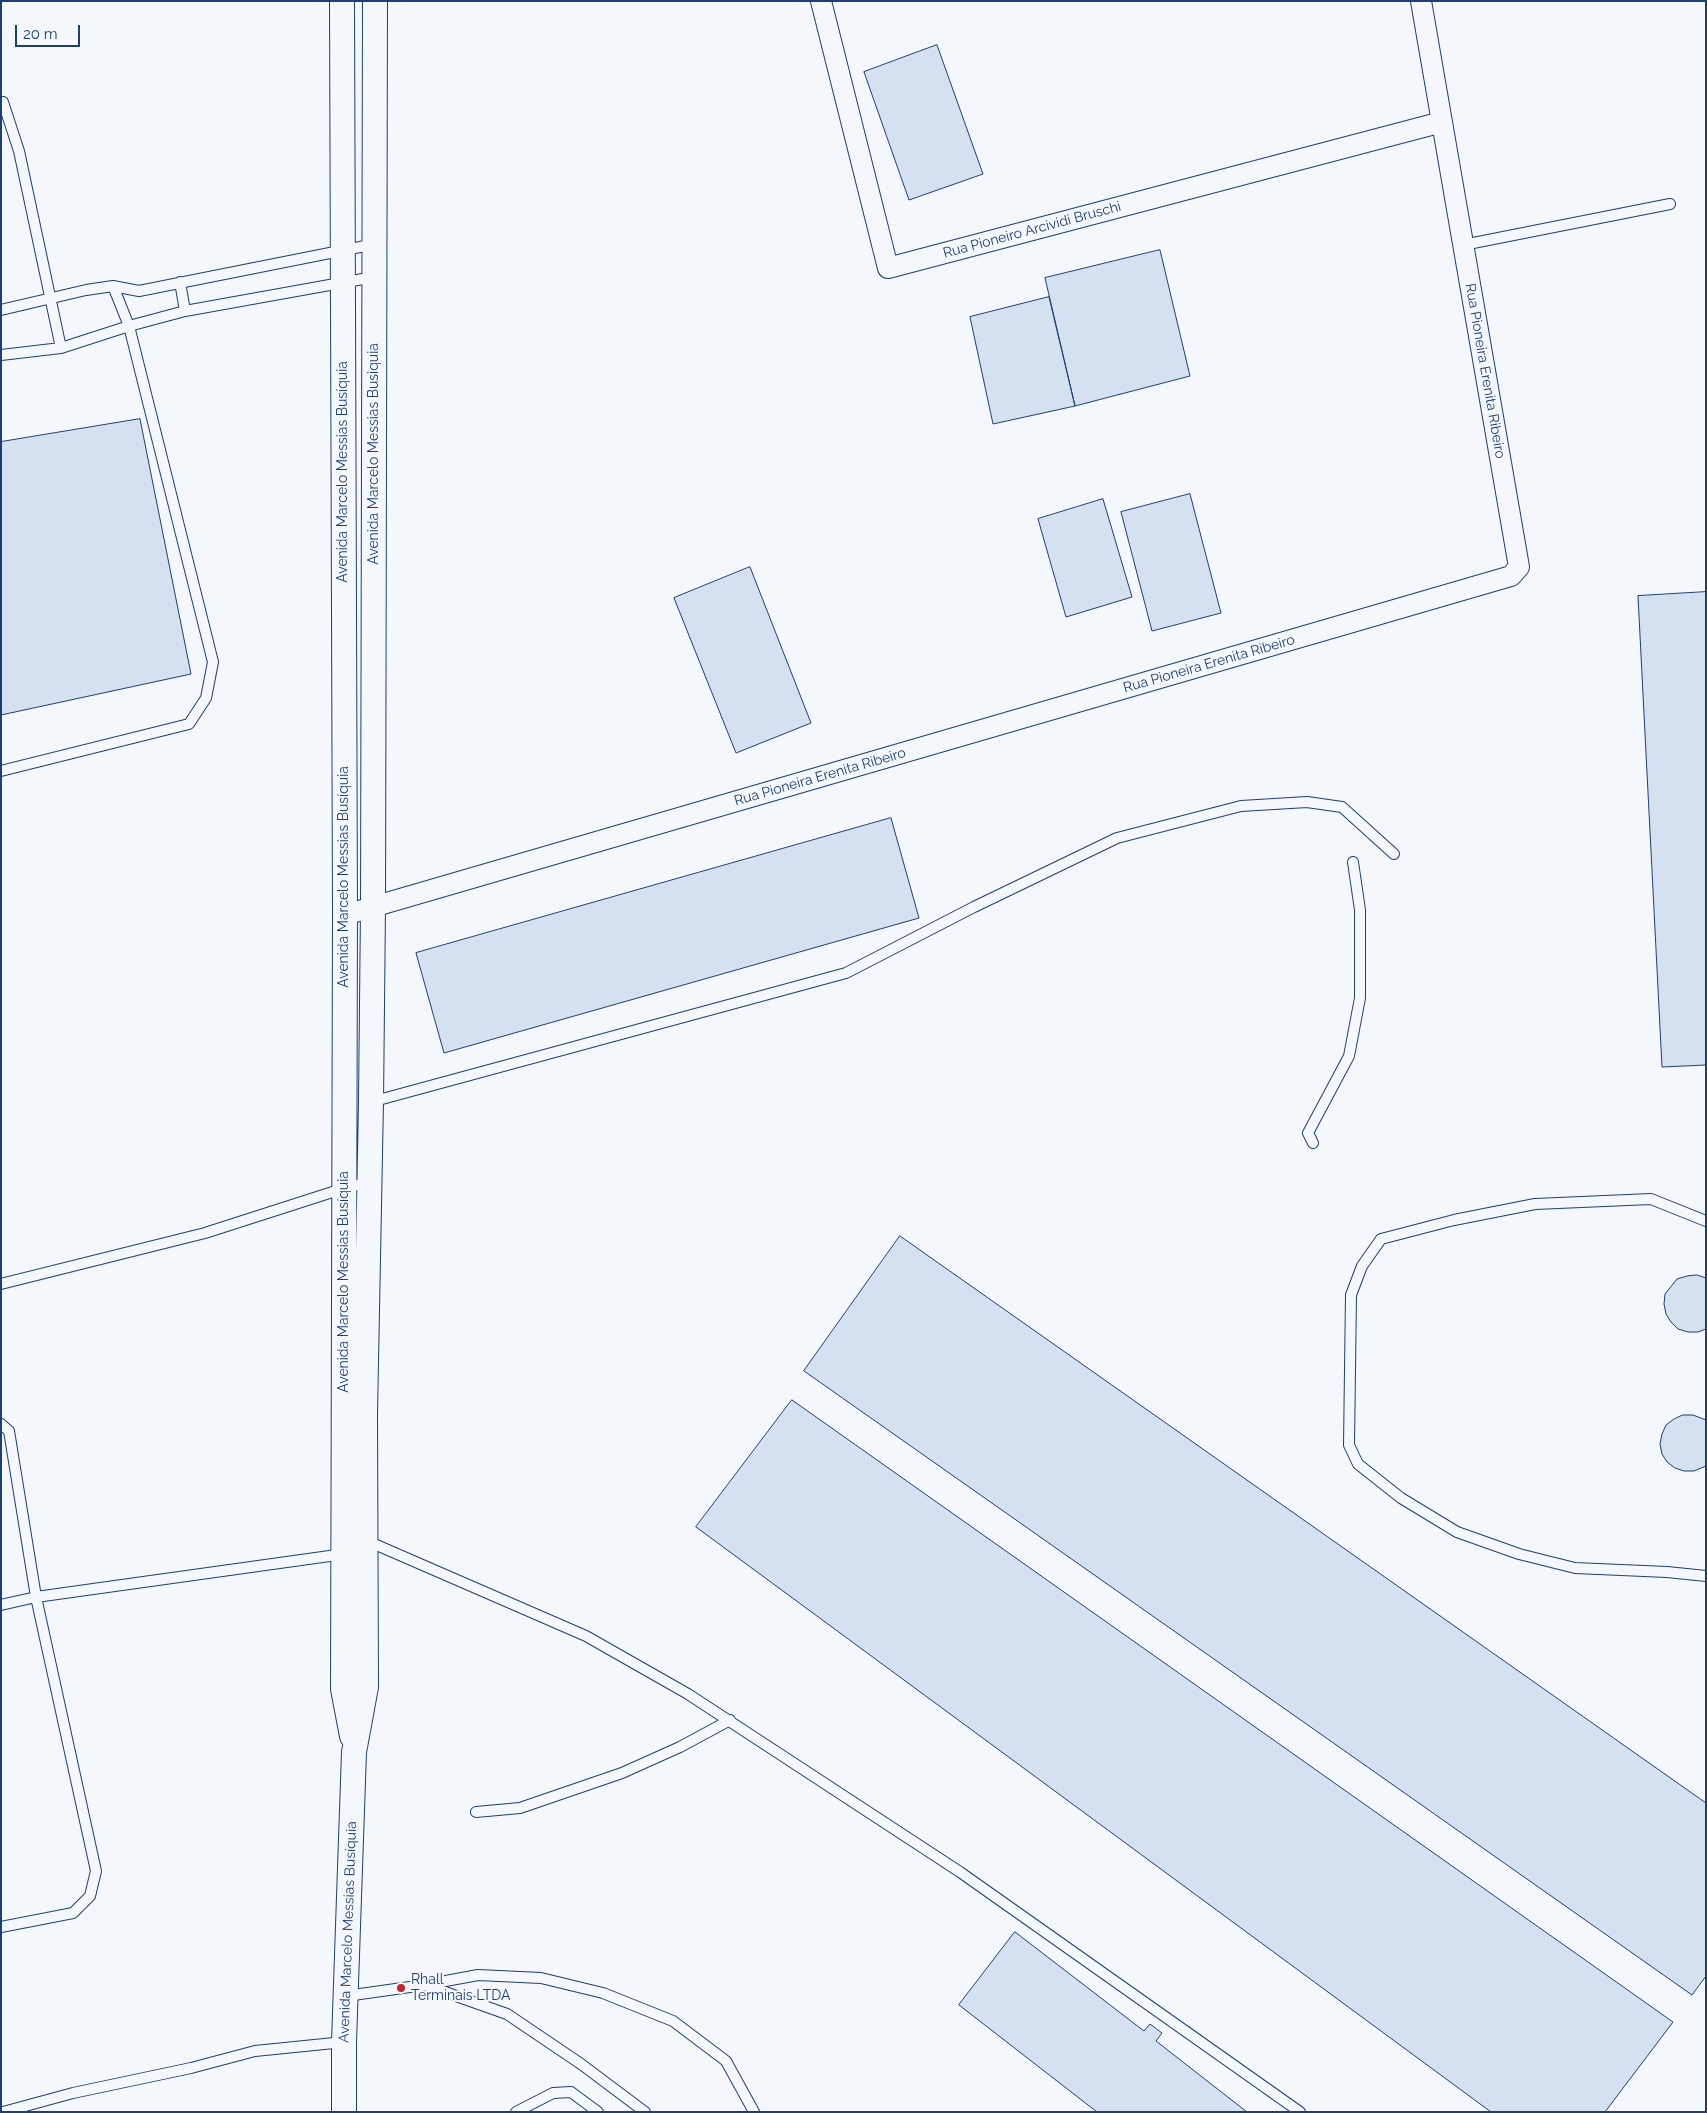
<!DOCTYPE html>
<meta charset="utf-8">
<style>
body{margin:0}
#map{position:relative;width:1707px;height:2113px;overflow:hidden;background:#f4f7fb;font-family:Raleway,sans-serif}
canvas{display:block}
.frame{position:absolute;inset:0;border:2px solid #1d3f73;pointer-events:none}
.scale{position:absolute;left:15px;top:25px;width:65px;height:22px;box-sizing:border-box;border:2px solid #1d3f73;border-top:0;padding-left:6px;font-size:15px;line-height:18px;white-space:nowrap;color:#1d3f73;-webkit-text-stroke:4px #f4f7fb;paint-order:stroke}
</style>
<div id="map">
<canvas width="1707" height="2113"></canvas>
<div class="frame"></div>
<div class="scale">20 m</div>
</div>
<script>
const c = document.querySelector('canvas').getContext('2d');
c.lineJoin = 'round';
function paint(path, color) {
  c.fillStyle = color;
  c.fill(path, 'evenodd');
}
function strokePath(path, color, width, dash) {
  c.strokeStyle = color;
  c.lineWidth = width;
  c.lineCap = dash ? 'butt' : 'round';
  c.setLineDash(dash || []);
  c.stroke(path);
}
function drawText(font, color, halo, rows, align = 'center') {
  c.font = font + ' Raleway,sans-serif';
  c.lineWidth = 4;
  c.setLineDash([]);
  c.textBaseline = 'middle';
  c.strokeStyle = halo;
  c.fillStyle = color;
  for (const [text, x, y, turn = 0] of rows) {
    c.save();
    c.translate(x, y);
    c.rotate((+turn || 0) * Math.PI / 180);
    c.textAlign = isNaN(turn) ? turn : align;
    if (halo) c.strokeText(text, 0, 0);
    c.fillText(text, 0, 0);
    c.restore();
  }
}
const building = new Path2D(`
 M937,45L983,174L909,200L864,72Z
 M1160,250L1190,376L1075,406L1045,278Z
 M1049,297L1075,406L993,424L970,317Z
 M140,419L191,674L1,715V442Z
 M1190,494L1221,613L1152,631L1121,512Z
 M1103,499L1132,597L1066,617L1038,519Z
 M750,567L811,723L736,753L674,598Z
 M1706,592V1065L1662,1067L1638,596Z
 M891,818L919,918L444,1053L416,953Z
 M900,1236L1706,1803V1976L1692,1995L804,1371Z
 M1697,1275L1706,1278V1329L1698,1332H1688L1678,1329L1671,1322L1666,1314L1664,1304L1665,1294L1677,1279L1687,1276Z
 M792,1400L1673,2022L1605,2112H1491L696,1527Z
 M1683,1415H1693L1706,1420V1466L1694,1471H1684L1675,1468L1667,1462L1662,1454L1660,1444L1662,1434L1666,1425L1674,1419Z
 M1015,1932L1144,2031L1150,2024L1162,2033L1156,2041L1247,2112H1097L959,2005Z`);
paint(building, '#d5e0f0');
strokePath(building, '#1d3f73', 1);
const service = new Path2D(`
 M1,102H3L19,151L61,348
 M1463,245L1670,204
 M180,282L185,311
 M1,310L86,290L113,286L139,291L375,244
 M1,355L61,348L129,326L185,311L374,277
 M1,771L189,724L206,698L213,662L129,326L113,286
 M371,1102L846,973L974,907L1117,838L1241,806L1307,802L1342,807L1394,854
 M1313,1143L1308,1133L1349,1056L1360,998V910L1353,862
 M1706,1221L1651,1199L1535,1204L1454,1220L1381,1239L1362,1266L1351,1295L1349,1445L1358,1464L1401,1498L1457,1532L1519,1554L1575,1568L1667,1572L1706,1576
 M1,1284L205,1233L345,1188L370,1182
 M1,1424L9,1431L36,1597L96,1871L90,1896L73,1913L1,1927
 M365,1540L586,1636L688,1694L960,1872L1300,2112
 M1,1605L36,1597L344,1554
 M476,1812L520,1808L622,1773L680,1747L730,1720
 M425,1985L507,2014L581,2064L645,2112
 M346,1996L424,1985L478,1975L541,1978L603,1993L673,2021L726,2061L754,2112
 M3,2112L73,2093L191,2068L255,2051L344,2042
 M516,2112L553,2093L571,2092L598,2112`);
const minor = new Path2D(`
 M821,1L888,268L1442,122
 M345,915L1511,576L1519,567L1421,1`);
const tertiary = new Path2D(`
 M342,1L345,915L343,1689L352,1736
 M344,2112V2042L354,1752L366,1687L365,1414L371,1102L373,907L375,1`);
strokePath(service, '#1d3f73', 12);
strokePath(minor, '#1d3f73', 22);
strokePath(tertiary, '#1d3f73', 26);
strokePath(service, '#f4f7fb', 10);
strokePath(minor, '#f4f7fb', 20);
strokePath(tertiary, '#f4f7fb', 24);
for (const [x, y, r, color] of [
 [401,1988,5,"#c62828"]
]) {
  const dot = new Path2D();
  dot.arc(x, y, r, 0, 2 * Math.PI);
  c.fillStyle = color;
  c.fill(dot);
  strokePath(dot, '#f4f7fb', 2);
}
drawText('14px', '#1d3f73', '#f4f7fb', [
 ["Rua Pioneiro Arcividi Bruschi",1032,230,-15],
 ["Rua Pioneira Erenita Ribeiro",1485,371,80],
 ["Avenida Marcelo Messias Busiquia",374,454,-90],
 ["Avenida Marcelo Messias Busíquia",343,472,-90],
 ["Rua Pioneira Erenita Ribeiro",1209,664,-16],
 ["Rua Pioneira Erenita Ribeiro",820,777,-16],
 ["Avenida Marcelo Messias Busíquia",344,877,-90],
 ["Avenida Marcelo Messias Busíquia",344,1282,-90],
 ["Avenida Marcelo Messias Busíquia",348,1932,-88]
]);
drawText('14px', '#1d3f73', '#f4f7fb', [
 ["Rhall",411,1980],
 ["Terminais LTDA",411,1996]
], 'left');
</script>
